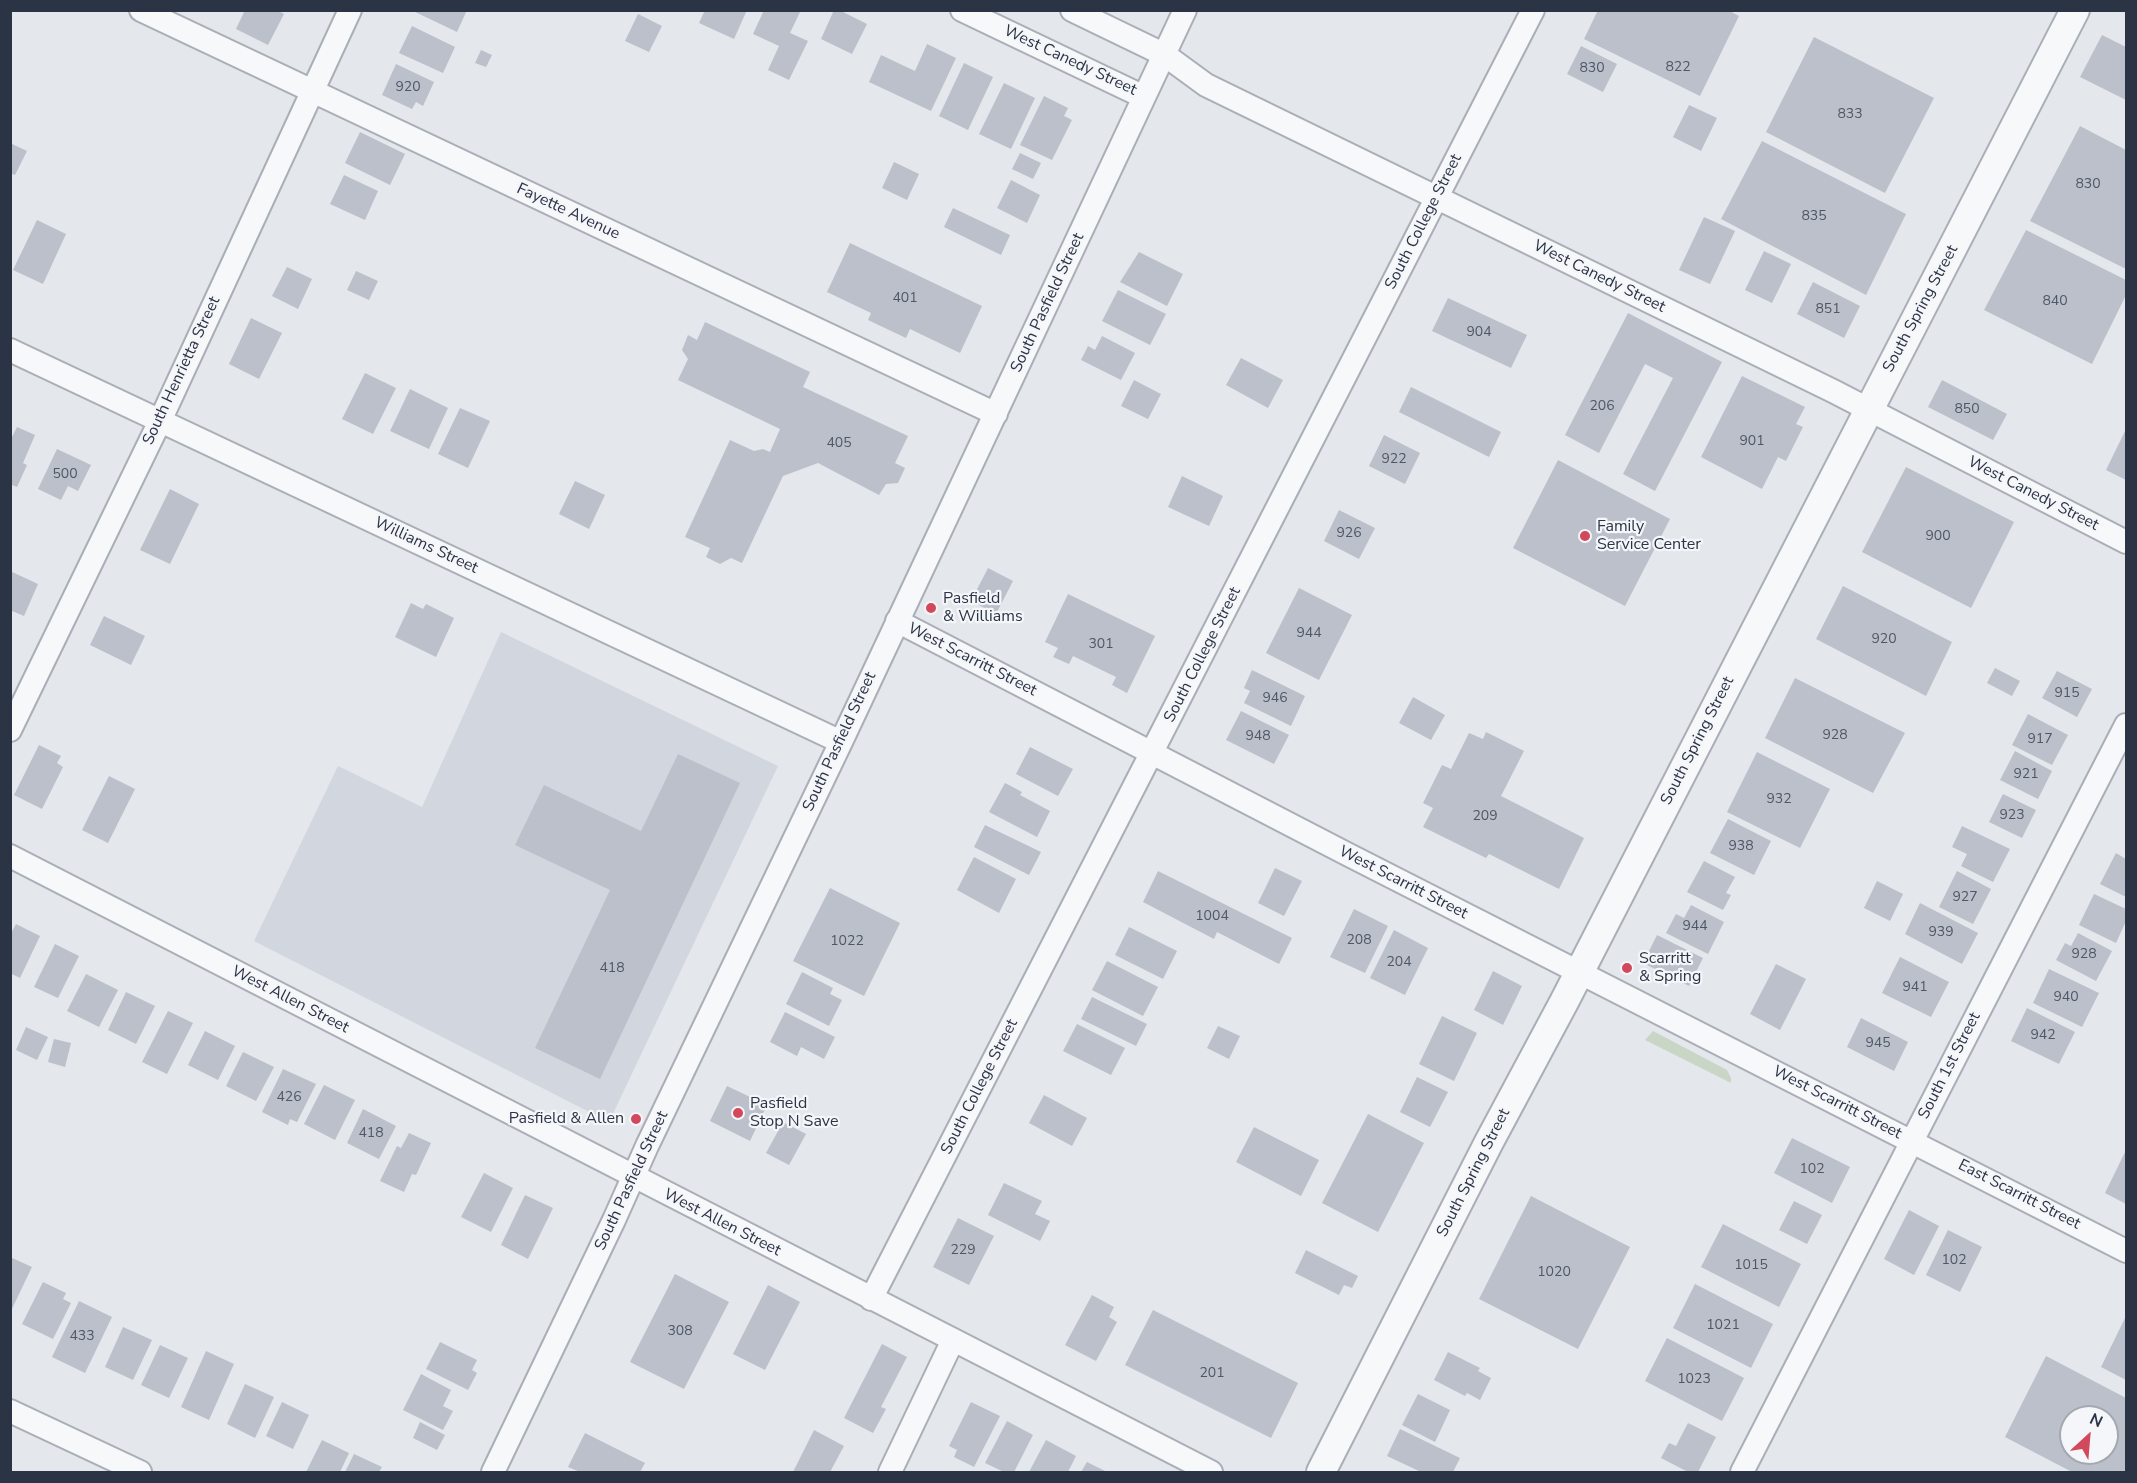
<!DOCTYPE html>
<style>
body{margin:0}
#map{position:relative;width:2137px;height:1483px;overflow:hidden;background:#e4e7ec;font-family:"Nunito Sans",sans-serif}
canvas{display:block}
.frame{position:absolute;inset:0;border:12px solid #2b3445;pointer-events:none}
.north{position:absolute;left:2059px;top:1405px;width:60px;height:60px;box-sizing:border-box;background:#f4f6f9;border:2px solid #a4a8b1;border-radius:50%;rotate:26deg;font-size:16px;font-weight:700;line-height:24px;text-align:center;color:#2b3445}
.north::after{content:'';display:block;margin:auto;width:21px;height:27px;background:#d1495b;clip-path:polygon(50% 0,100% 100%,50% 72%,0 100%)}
</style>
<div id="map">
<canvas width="2137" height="1483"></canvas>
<div class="frame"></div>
<div class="north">N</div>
</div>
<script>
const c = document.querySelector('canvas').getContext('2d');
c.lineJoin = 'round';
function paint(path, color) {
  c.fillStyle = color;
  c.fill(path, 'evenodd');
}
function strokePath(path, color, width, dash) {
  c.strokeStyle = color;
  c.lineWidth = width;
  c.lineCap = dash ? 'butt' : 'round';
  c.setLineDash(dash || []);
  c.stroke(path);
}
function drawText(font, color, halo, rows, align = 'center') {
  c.font = font + ' "Nunito Sans",sans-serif';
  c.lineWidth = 4.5;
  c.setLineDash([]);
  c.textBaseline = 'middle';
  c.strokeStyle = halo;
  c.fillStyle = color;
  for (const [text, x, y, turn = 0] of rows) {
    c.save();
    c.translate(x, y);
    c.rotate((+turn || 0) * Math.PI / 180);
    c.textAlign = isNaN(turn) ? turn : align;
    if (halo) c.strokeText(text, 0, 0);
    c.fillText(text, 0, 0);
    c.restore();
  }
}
paint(new Path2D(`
 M501,632L778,766L609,1122L254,941L338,766L422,807Z`), '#d2d6de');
paint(new Path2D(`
 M1653,1031L1727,1070L1731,1078V1083L1645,1040Z`), '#c9d6c5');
paint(new Path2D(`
 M245,10H277L284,14L268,45L236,29Z
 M411,10H467L457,32Z
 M705,10H747L734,39L699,23Z
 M764,10H801L790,33L808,41L789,80L768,70L779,46L753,34Z
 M834,10H839L867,24L852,54L821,39Z
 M1598,10H1728L1739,16L1700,96L1584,39Z
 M638,14L662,26L649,52L625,41Z
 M412,26L455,47L443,73L399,53Z
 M2102,35L2126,47V100L2080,77Z
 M1814,37L1934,98L1885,193L1766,132Z
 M927,44L956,58L931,111L869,82L881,55L915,71Z
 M1581,46L1617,64L1603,92L1567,74Z
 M481,50L492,55L486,67L475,63Z
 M964,63L993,77L968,130L939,116Z
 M396,64L434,82L423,106L416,102L412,109L382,95Z
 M1004,83L1035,98L1011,149L979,134Z
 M1044,96L1068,108L1064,116L1072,120L1052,160L1020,145Z
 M1689,105L1717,118L1701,151L1673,137Z
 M2080,126L2126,150V269L2030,221Z
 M360,132L405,154L390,185L345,163Z
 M1762,141L1906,214L1866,295L1721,219Z
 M10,143L27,151L15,175L10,173Z
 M1020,153L1041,163L1033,179L1012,169Z
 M894,162L919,174L907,200L882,188Z
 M344,175L378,191L365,220L330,204Z
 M1011,180L1040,195L1027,223L997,208Z
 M953,208L1010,235L1001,255L944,227Z
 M1704,217L1735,231L1710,284L1679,270Z
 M37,220L66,234L43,284L13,270Z
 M2026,230L2126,280V295L2092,364L1984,310Z
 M850,243L982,306L960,353L910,329L906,338L868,320L871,313L827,292Z
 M1764,251L1791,264L1772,303L1745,290Z
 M1139,252L1183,274L1167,306L1120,282Z
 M287,267L312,279L298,309L272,296Z
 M356,271L378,281L369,300L347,290Z
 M1813,282L1860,306L1844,338L1797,314Z
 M1118,290L1166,314L1150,345L1102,321Z
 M1448,298L1527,335L1511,368L1432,331Z
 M1628,313L1722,362L1655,491L1623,474L1673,378L1645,364L1599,453L1565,435Z
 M251,318L282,333L259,379L229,364Z
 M705,322L810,372L803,387L908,436L895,463L905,468L898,483L886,484L879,495L818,463L783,476L742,563L731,558L720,564L706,557L710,548L685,537L730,440L754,451L763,449L770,452L780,429L678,380L688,359L682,350L688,335L697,340Z
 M1102,336L1135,353L1121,380L1081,360L1088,346L1095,350Z
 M1241,358L1283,380L1268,408L1226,385Z
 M365,373L396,388L373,434L342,419Z
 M1742,376L1805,407L1796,424L1803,427L1786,461L1778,457L1762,489L1701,457Z
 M1134,380L1161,394L1148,419L1121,406Z
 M1942,380L2007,414L1993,440L1928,407Z
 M1411,387L1501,432L1489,457L1399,412Z
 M410,389L448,408L429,449L390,431Z
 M460,408L490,421L468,468L438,454Z
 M17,427L35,435L23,463L27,465L17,487L10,484V441Z
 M2126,429V480L2106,470Z
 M1384,435L1420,453L1405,484L1369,466Z
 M57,449L91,465L78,491L68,486L61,500L38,489Z
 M1558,460L1670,519L1625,606L1513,548Z
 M1906,467L2014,522L1971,608L1862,552Z
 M1182,476L1223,496L1209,526L1168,507Z
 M575,481L605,495L589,529L559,514Z
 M170,489L199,504L170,564L140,550Z
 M1339,510L1375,528L1359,559L1324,541Z
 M988,568L1013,581L996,614L971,601Z
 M10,571L38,584L24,616L10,610Z
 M1843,586L1952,642L1926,696L1816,639Z
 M1299,588L1352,615L1319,680L1266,653Z
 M1068,594L1155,636L1127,693L1112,685L1116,677L1073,656L1069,664L1053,657L1058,648L1045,642Z
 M411,603L423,609L426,604L454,618L436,657L395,637Z
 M104,616L145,636L131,665L90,645Z
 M1995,668L2020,681L2012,696L1987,683Z
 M1252,670L1305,696L1291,726L1244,703L1250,691L1244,688Z
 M2057,671L2092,689L2077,717L2042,698Z
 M1795,678L1905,733L1873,793L1765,738Z
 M1413,697L1445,715L1431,740L1399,723Z
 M1241,711L1289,735L1274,764L1226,740Z
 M2028,714L2068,735L2052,765L2012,745Z
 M1486,732L1524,751L1501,796L1584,838L1559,889L1489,854L1486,858L1423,827L1433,808L1423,803L1442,765L1451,769L1469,733L1483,739Z
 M39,745L61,756L57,763L63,767L42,809L14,795Z
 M1030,747L1073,769L1058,796L1016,774Z
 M2015,751L2052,771L2038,799L2000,780Z
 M1757,752L1830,789L1800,848L1727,812Z
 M678,754L740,783L600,1079L535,1048L610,890L515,845L544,785L641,831Z
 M109,776L135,789L108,843L82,830Z
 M1005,783L1022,792L1020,795L1050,811L1037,837L989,812Z
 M2003,794L2036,810L2022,838L1989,822Z
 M1728,819L1771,841L1754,875L1710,853Z
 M985,825L1041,852L1029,875L974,847Z
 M1962,826L2010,849L1993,882L1961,866L1967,854L1952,847Z
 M2116,853L2126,859V897L2100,884Z
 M974,857L1016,879L999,913L957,890Z
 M1704,861L1735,877L1726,893L1731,895L1723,910L1687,892Z
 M1275,868L1302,881L1284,916L1258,903Z
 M1158,871L1292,938L1279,964L1217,932L1214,939L1143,902Z
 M1957,871L1991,889L1973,924L1939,907Z
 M1877,881L1903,894L1890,921L1864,908Z
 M830,888L900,923L864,996L793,961Z
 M2094,894L2126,909V921L2116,943L2079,925Z
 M1920,903L1978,933L1962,964L1905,934Z
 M1691,905L1724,922L1708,954L1666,933L1676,914L1684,918Z
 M1354,909L1388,926L1365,973L1330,957Z
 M16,924L40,936L20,978L10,973V935Z
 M1129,927L1177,951L1163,979L1115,955Z
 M1394,930L1428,948L1405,995L1370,978Z
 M2078,933L2112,951L2096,981L2056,960L2065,943L2071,946Z
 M1657,935L1703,958L1689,986L1643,963Z
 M55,944L79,956L58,998L34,987Z
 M1900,957L1949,982L1931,1017L1882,993Z
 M1107,961L1158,987L1143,1016L1092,990Z
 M1776,964L1806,979L1780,1030L1750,1014Z
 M2049,969L2099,993L2082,1027L2033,1003Z
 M1493,971L1522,986L1503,1025L1474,1010Z
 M802,972L833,988L830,994L842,1000L829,1026L786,1004Z
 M86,974L118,990L99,1027L67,1011Z
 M126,992L155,1006L136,1044L108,1030Z
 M1092,997L1147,1024L1136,1046L1081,1019Z
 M2027,1008L2075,1032L2059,1064L2011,1041Z
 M168,1011L193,1023L167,1074L142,1062Z
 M785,1012L835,1037L824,1059L801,1047L797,1056L770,1042Z
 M1442,1016L1477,1033L1454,1081L1419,1064Z
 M1861,1018L1908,1042L1894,1071L1847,1047Z
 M1077,1024L1125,1048L1111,1075L1063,1051Z
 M1218,1026L1240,1036L1229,1059L1207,1048Z
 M26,1027L48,1037L37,1060L16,1050Z
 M205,1031L235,1046L218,1080L188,1065Z
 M54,1039L71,1043L65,1067L48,1062Z
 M243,1052L274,1067L256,1101L226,1086Z
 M283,1069L316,1084L297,1122L290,1119L288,1125L262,1112Z
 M1417,1077L1448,1092L1430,1127L1400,1112Z
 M324,1085L355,1100L335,1140L304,1124Z
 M727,1086L767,1105L750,1141L710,1121Z
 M1044,1095L1087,1118L1072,1146L1029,1123Z
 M363,1109L396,1126L379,1159L347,1143Z
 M1368,1114L1424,1143L1378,1232L1322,1203Z
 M783,1122L806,1134L789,1165L766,1153Z
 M1254,1127L1319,1160L1301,1196L1236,1162Z
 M409,1133L431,1143L416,1175L412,1174L404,1192L380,1181L397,1146L401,1148Z
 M1792,1138L1850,1167L1832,1203L1774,1173Z
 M2126,1150V1204L2105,1193Z
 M484,1173L513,1188L491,1232L461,1217Z
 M1004,1183L1042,1201L1035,1214L1050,1221L1040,1241L988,1215Z
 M525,1195L553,1208L528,1259L501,1245Z
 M1531,1196L1630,1247L1578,1349L1479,1299Z
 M1794,1201L1822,1215L1807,1244L1779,1230Z
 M1909,1210L1939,1226L1914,1275L1884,1259Z
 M958,1218L994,1236L969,1285L933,1267Z
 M1723,1224L1801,1264L1779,1307L1701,1267Z
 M1948,1230L1982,1247L1960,1292L1926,1275Z
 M1306,1250L1358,1276L1352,1288L1344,1285L1339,1295L1295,1273Z
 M10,1257L32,1267L10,1313Z
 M675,1274L729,1302L684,1389L630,1362Z
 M43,1282L66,1293L63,1299L71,1303L53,1339L22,1324Z
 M1695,1284L1773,1324L1751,1368L1673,1328Z
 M768,1285L800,1302L765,1370L733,1354Z
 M1092,1295L1114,1307L1109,1317L1117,1322L1096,1361L1065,1345Z
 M79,1301L112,1317L85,1373L52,1357Z
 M1153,1310L1298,1383L1271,1438L1125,1365Z
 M2126,1316V1380L2101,1367Z
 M123,1327L152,1340L133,1380L105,1367Z
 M1667,1338L1744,1378L1722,1421L1645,1381Z
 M440,1342L477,1360L472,1370L477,1373L468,1390L426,1369Z
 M882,1344L907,1357L881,1407L886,1409L873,1433L844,1418Z
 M160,1345L188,1358L169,1398L141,1385Z
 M206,1351L234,1364L209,1420L181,1407Z
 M1448,1352L1480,1368L1478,1371L1491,1378L1480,1400L1467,1393L1465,1396L1434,1380Z
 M2046,1356L2126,1398V1472H2072L2005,1437ZM2071,1417H2107V1453H2071Z
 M421,1374L451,1390L443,1406L453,1411L443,1430L403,1410Z
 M245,1384L274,1397L255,1438L227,1424Z
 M1418,1394L1450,1410L1435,1442L1402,1425Z
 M282,1402L309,1415L293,1449L266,1436Z
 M971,1402L1000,1416L974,1467L954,1457L957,1450L949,1446Z
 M1007,1421L1033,1435L1014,1472H1004L985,1463Z
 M420,1422L445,1435L437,1450L413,1438Z
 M1688,1423L1716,1437L1698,1472H1688L1661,1458L1669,1443L1676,1446Z
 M1400,1429L1460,1458L1453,1472H1421L1387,1456Z
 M814,1430L844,1446L830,1472H793Z
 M585,1433L645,1463L640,1472H580L568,1467Z
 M322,1440L349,1453L340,1472H306Z
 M1046,1440L1076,1456L1068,1472H1029Z
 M354,1454L382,1467L379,1472H345Z
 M1087,1462L1107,1472H1081Z`), '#bbc0ca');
const minor = new Path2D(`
 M141,10L996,414
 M962,10L1144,97
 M1072,10L1165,55L1206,85L1833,391L2126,542
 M10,350L841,742
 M897,621L1345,853L2126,1251
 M10,730L160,421L350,10
 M10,856L1211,1472
 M871,1299L1533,10
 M10,1411L140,1472
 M493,1472L614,1220L647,1146L841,742L1185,10
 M890,1472L953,1340
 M1742,1472L2126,725`);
const tertiary = new Path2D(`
 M1321,1472L1489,1142L1564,1002L2075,10`);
strokePath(minor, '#a9aeb7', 26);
strokePath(tertiary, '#a9aeb7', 32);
strokePath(minor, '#f7f8fa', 22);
strokePath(tertiary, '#f7f8fa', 28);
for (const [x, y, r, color] of [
 [1585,536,6,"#d1495b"],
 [931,608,6,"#d1495b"],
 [1627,968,6,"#d1495b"],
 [738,1113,6,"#d1495b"],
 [636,1119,6,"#d1495b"]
]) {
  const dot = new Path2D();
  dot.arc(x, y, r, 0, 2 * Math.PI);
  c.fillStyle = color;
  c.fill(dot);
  strokePath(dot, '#f4f6f9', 2);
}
drawText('14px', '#4f5766', null, [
 ["822",1678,68],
 ["830",1592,69],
 ["920",408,88],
 ["833",1850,115],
 ["830",2088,185],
 ["835",1814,217],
 ["401",905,299],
 ["840",2055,302],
 ["851",1828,310],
 ["904",1479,333],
 ["206",1602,407],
 ["850",1967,410],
 ["901",1752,442],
 ["405",839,444],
 ["922",1394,460],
 ["500",65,475],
 ["926",1349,534],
 ["900",1938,537],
 ["944",1309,634],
 ["920",1884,640],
 ["301",1101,645],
 ["915",2067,694],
 ["946",1275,699],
 ["928",1835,736],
 ["948",1258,737],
 ["917",2040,740],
 ["921",2026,775],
 ["932",1779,800],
 ["923",2012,816],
 ["209",1485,817],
 ["938",1741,847],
 ["927",1965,898],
 ["1004",1212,917],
 ["944",1695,927],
 ["939",1941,933],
 ["208",1359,941],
 ["1022",847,942],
 ["928",2084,955],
 ["204",1399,963],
 ["418",612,969],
 ["941",1915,988],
 ["940",2066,998],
 ["942",2043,1036],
 ["945",1878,1044],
 ["426",289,1098],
 ["418",371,1134],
 ["102",1812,1170],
 ["229",963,1251],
 ["102",1954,1261],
 ["1015",1751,1266],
 ["1020",1554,1273],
 ["1021",1723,1326],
 ["308",680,1332],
 ["433",82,1337],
 ["201",1212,1374],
 ["1023",1694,1380]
]);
drawText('16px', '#2b3445', '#f4f6f9', [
 ["West Canedy Street",1070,61,25],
 ["Fayette Avenue",568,212,25],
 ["South College Street",1424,222,-63],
 ["West Canedy Street",1599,277,26],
 ["South Pasfield Street",1048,303,-65],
 ["South Spring Street",1921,309,-62],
 ["South Henrietta Street",182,371,-65],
 ["West Canedy Street",2033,494,27],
 ["Williams Street",426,546,25],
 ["South College Street",1203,655,-63],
 ["West Scarritt Street",972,660,27],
 ["South Spring Street",1698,741,-63],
 ["South Pasfield Street",840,742,-65],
 ["West Scarritt Street",1403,883,27],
 ["West Allen Street",290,1000,27],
 ["South 1st Street",1950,1066,-63],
 ["South College Street",980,1087,-63],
 ["West Scarritt Street",1837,1103,27],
 ["South Spring Street",1474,1173,-63],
 ["South Pasfield Street",632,1181,-65],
 ["East Scarritt Street",2019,1195,27],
 ["West Allen Street",722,1223,27]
]);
drawText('16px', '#2b3445', '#f4f6f9', [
 ["Family",1597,527],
 ["Service Center",1597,545],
 ["Pasfield",943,599],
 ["& Williams",943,617],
 ["Scarritt",1639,959],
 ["& Spring",1639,977],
 ["Pasfield",750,1104],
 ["Stop N Save",750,1122],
 ["Pasfield & Allen",624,1119,"right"]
], 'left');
</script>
